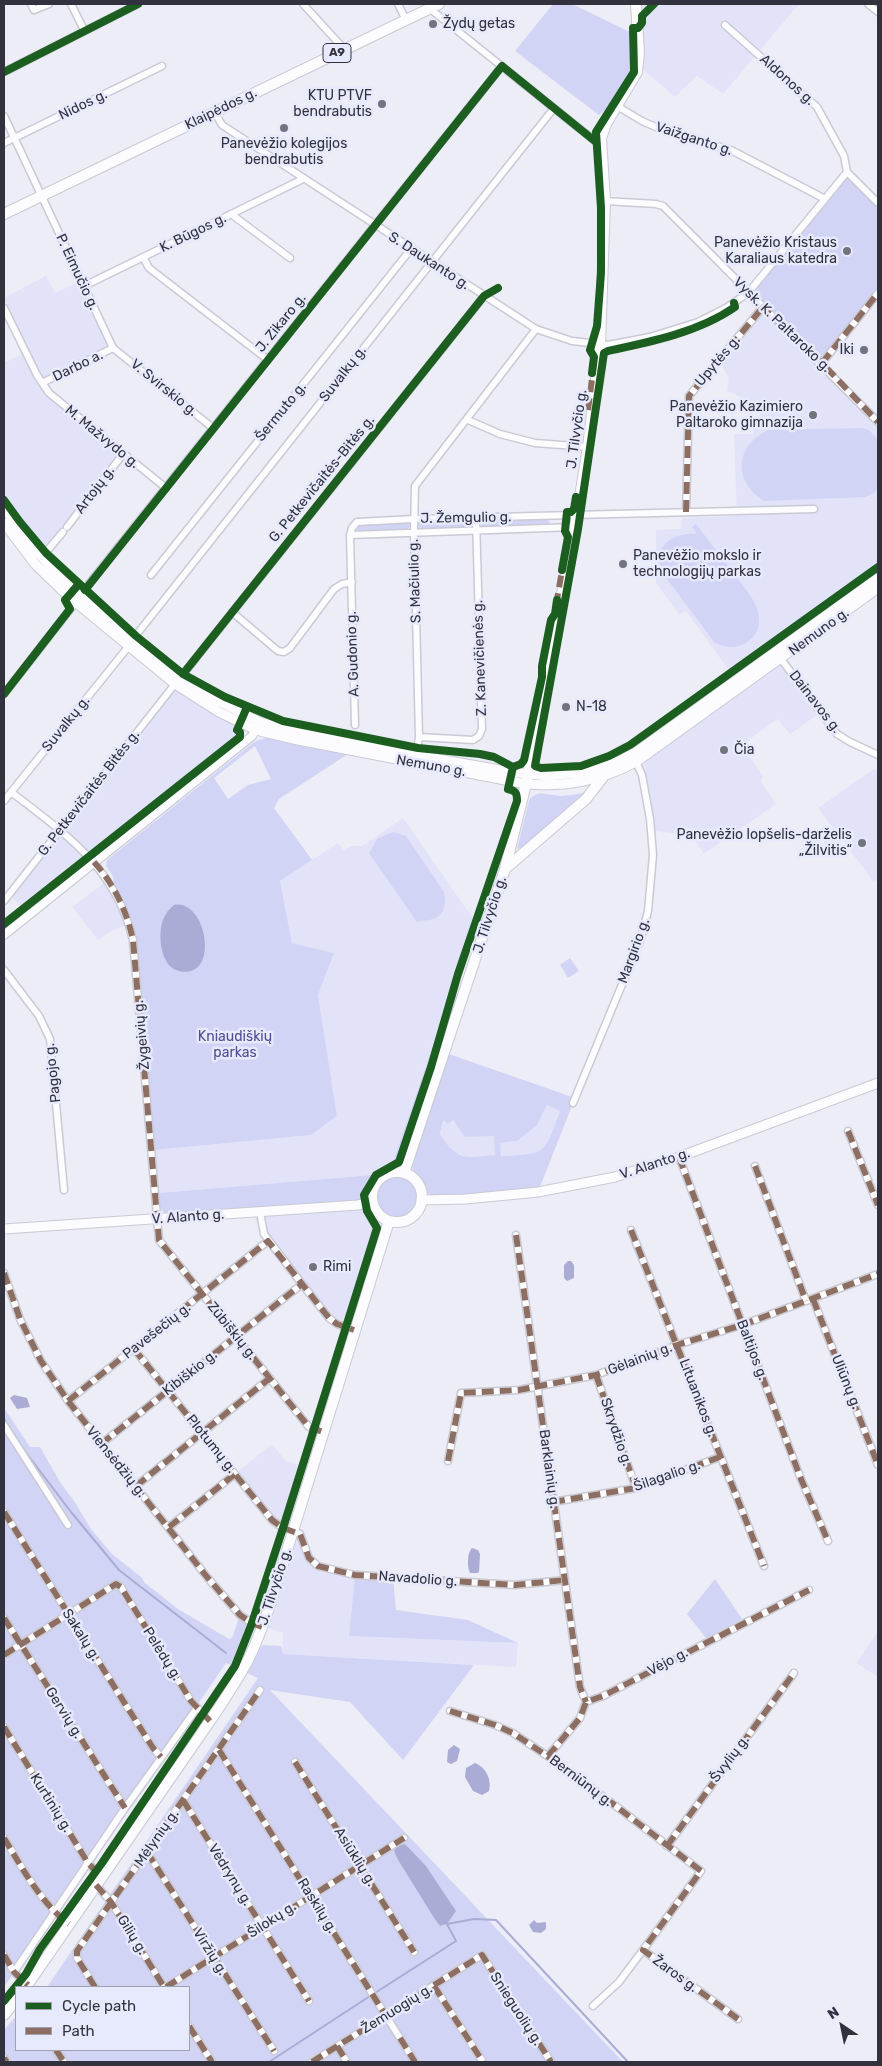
<!DOCTYPE html>
<meta charset="utf-8">
<style>
body{margin:0}
#map{position:relative;width:882px;height:2066px;overflow:hidden;background:#ecedf7;font-family:Rubik,sans-serif}
canvas{display:block}
.frame{position:absolute;inset:0;border:5px solid #32323e;pointer-events:none}
.legend{position:absolute;left:15px;top:1986px;width:175px;height:65px;box-sizing:border-box;background:#e7e9fc;border:1px solid #9fa0b0;margin:0;padding:6px 9px;list-style:none;font-size:15px;color:#32323e}
.legend li{display:flex;align-items:center;gap:10px;height:25px}
.legend b{width:25px;border:1px solid #9fa0b0}
.north{position:absolute;left:817px;top:2001px;width:50px;height:50px;-webkit-text-stroke:4px #e7e9fc;paint-order:stroke;rotate:326deg;font-size:14px;font-weight:700;line-height:20px;text-align:center;color:#32323e}
.north::after{content:'';display:block;margin:auto;width:18px;height:22px;background:#32323e;clip-path:polygon(50% 0,100% 100%,50% 72%,0 100%)}
</style>
<div id="map">
<canvas width="882" height="2066"></canvas>
<div class="frame"></div>
<ul class="legend">
<li><b style="height:6px;background:#1b5e20"></b>Cycle path</li>
<li><b style="height:6px;background:#8d6e63"></b>Path</li>
</ul>
<div class="north">N</div>
</div>
<script>
const c = document.querySelector('canvas').getContext('2d');
c.lineJoin = 'round';
function paint(path, color) {
  c.fillStyle = color;
  c.fill(path, 'evenodd');
}
function strokePath(path, color, width, dash) {
  c.strokeStyle = color;
  c.lineWidth = width;
  c.lineCap = dash ? 'butt' : 'round';
  c.setLineDash(dash || []);
  c.stroke(path);
}
function drawText(font, color, halo, rows, align = 'center') {
  c.font = font + ' Rubik,sans-serif';
  c.lineWidth = 5;
  c.setLineDash([]);
  c.textBaseline = 'middle';
  c.strokeStyle = halo;
  c.fillStyle = color;
  for (const [text, x, y, turn = 0] of rows) {
    c.save();
    c.translate(x, y);
    c.rotate((+turn || 0) * Math.PI / 180);
    c.textAlign = isNaN(turn) ? turn : align;
    if (halo) c.strokeText(text, 0, 0);
    c.fillText(text, 0, 0);
    c.restore();
  }
}
paint(new Path2D(`
 M646,4H799L723,94L697,76L675,97L638,65L637,12Z
 M46,276L55,293L78,282L110,347L44,380L4,298Z
 M762,312L878,428V573L734,677L686,611L679,614L656,583V530L681,529L682,518L737,516L734,434H753L754,427L764,407L727,391L729,378L720,362Z
 M26,352L42,383L123,454L42,553L4,502V363Z
 M780,664L817,715L790,734L778,719L741,745L763,776L761,782L776,804L704,854L691,835L655,831L644,768L646,760Z
 M177,690L238,725L241,732L240,740L186,781L26,912L10,895L65,829L155,713L174,691Z
 M874,769L878,771V878L874,882L818,808Z
 M403,818L474,920L393,1162L372,1175L159,1193L154,1150L311,1135L337,1116L318,995L334,953L292,943L280,881L338,843L344,851L351,846H362Z
 M104,883L116,899L127,925L111,931L98,940L72,907Z
 M547,1105L560,1111L547,1145L538,1153L530,1155L501,1156L500,1143L517,1141Z
 M443,1120L448,1124L453,1120L465,1137L494,1136L496,1155L466,1156L453,1152L440,1134Z
 M363,1208L369,1209L379,1218L381,1226L380,1235L352,1319L345,1323L343,1329L328,1322L267,1247L254,1216Z
 M272,1444L286,1461L302,1466L283,1528L235,1474Z
 M298,1533L312,1561L355,1575L349,1636L518,1643L516,1667L282,1654L283,1633L268,1628Z
 M878,1632V1677L856,1663Z`), '#e2e3f9');
paint(new Path2D(`
 M553,4H572L630,32L632,70L609,107L599,115L515,51Z
 M847,172L878,203V293L822,363L749,293Z
 M862,428L869,430L878,440V488L874,493L865,497L764,501C732,481 735,446 768,430Z
 M547,519L550,522L547,525L481,527L483,520Z
 M472,521L474,525L472,527L422,529L417,525L420,522Z
 M407,522L411,525L408,529L359,532L356,527L357,525Z
 M696,524C710,542 724,561 738,579C745,589 755,599 758,612C761,624 758,635 747,642C737,649 727,648 715,643L664,575C662,570 658,562 659,556C662,539 682,532 697,534L692,527Z
 M268,737L348,754L279,799L274,808L312,860L280,881L292,943L334,953L318,995L337,1116L311,1135L154,1150L135,940L126,908L114,884L113,876L106,866L107,860L254,742ZM255,746L271,779L248,785L228,799L214,778Z
 M587,792L522,848L517,849L529,801C537,788 550,796 562,796C570,795 579,794 587,792Z
 M393,832L406,836L444,892C447,905 444,918 429,920C424,921 421,920 417,922L369,853L378,838Z
 M570,958L579,971L568,978L560,965Z
 M451,992L459,996L405,1159L399,1167L379,1176L366,1196L360,1200L348,1202L166,1214C158,1208 159,1203 159,1193L372,1175L393,1162Z
 M446,1053L575,1098L538,1192C515,1194 446,1204 429,1194C422,1190 414,1175 412,1167ZM547,1105L560,1111C544,1154 548,1154 501,1156L500,1143L517,1141L537,1125ZM443,1120L448,1124L453,1120L465,1137L494,1136L495,1155C465,1157 458,1162 440,1134Z
 M375 1197a22 22 0 1 1 44 0a22 22 0 1 1-44 0Z
 M4,1408L30,1447H40L60,1482L74,1501L91,1529L112,1554L141,1577L145,1583L178,1609L229,1639L232,1638L240,1615L248,1621L231,1665L226,1663L4,1987Z
 M355,1575L393,1578L396,1610L468,1620L518,1643L349,1636Z
 M715,1579L742,1619L706,1638L687,1614Z
 M263,1645L281,1646L283,1654L474,1665L403,1760L350,1702L270,1690L623,2062H4V2030L16,2016V2050H189V1987H47L258,1678L247,1673L257,1650ZM398,1860L451,1917L447,1924L441,1926L434,1918Z`), '#d2d4f6');
paint(new Path2D(`
 M174,905C207,898 221,981 179,971C159,967 156,928 166,914C168,910 171,908 174,905Z
 M568,1261H571L574,1265V1278L567,1281L564,1278V1265Z
 M14,1395L27,1398L30,1407L17,1409L10,1398Z
 M472,1548L478,1550L480,1554L479,1572L477,1573H470C467,1567 467,1553 472,1548Z
 M454,1745L460,1749L457,1761L451,1764L447,1762L448,1750Z
 M475,1763C486,1767 492,1780 489,1791L482,1795L473,1791L465,1777L466,1768Z
 M405,1844L426,1866L456,1911L447,1924L440,1926L434,1918L398,1860L394,1851L397,1846Z
 M534,1920L537,1923L546,1922V1929L541,1933L533,1932L529,1925Z`), '#aaacd5');
strokePath(new Path2D(`
 M4,1419L15,1436
 M18,1442L71,1512L119,1570L226,1653
 M375,1993L456,1941L447,1924L474,1919L496,1920L628,2062
 M269,2062L370,1996`), '#aaacd5', 2);
const minor = new Path2D(`
 M31,4L34,10L49,4
 M71,4L84,30
 M303,4L345,50
 M398,4L406,20
 M868,4L878,12
 M429,8L600,145
 M725,25L817,107L844,156L847,172
 M4,72L138,4
 M617,106L642,121L658,128L731,150L825,199
 M215,113L222,125L536,329L572,341L608,345L650,337L698,322L726,308L748,293L847,172
 M4,116L113,348L213,428
 M4,143L162,66
 M847,172L878,203
 M605,201L656,204L663,206L878,422
 M231,214L290,258
 M143,257L149,268L268,360
 M84,286L303,179
 M4,308L37,375L49,393L166,488
 M822,363L878,293
 M42,383L113,348
 M468,420L500,434L535,443L588,447
 M686,512L689,396L763,307
 M67,527L123,454
 M350,535L574,527
 M41,558L63,532
 M151,575L411,249
 M80,595L502,66
 M232,612L278,651L284,652L290,648L334,589L342,584L352,582
 M133,639L554,108
 M781,659L837,734L850,742L878,755
 M180,678L484,296
 M4,694L75,603
 M355,725L350,535L352,528L357,522L414,519L814,509
 M419,737L473,740L479,736L482,729L476,518
 M416,755L419,737L414,532L415,486L536,329
 M11,792C67,835 116,868 133,940L159,1240L304,1421L309,1427L323,1432
 M4,801L128,647
 M4,901L175,684
 M4,970L39,1016L50,1039L64,1190
 M573,1103L640,941L648,911L653,855L650,819L642,775L636,762
 M848,1131L878,1205
 M679,1157L801,1479L828,1541
 M755,1166L806,1301
 M260,1212L264,1234L302,1284L329,1318L337,1324L354,1330
 M631,1230L764,1566
 M516,1235L580,1687L586,1702
 M4,1273L20,1319L41,1361L68,1401L207,1577L240,1615L252,1623L262,1627
 M813,1299L878,1465
 M134,1349L272,1520L283,1528L300,1534L309,1558L318,1566L355,1575L515,1585L565,1580
 M596,1375L636,1488
 M68,1401L268,1241
 M4,1425L68,1525
 M101,1444L302,1284
 M448,1461L461,1393L519,1390L596,1375L677,1345L742,1325L878,1274
 M136,1486L270,1378
 M553,1502L636,1488L720,1457
 M4,1512L153,1748L161,1757
 M169,1527L235,1474
 M4,1618L125,1808
 M4,1655L116,1584L121,1587L191,1701L210,1721
 M450,1711L495,1725L513,1733L571,1772L701,1871L643,1950L738,2019
 M4,1727L88,1863L102,1877
 M219,1750L415,2062
 M548,1756L580,1718L586,1702L603,1696L809,1590
 M295,1762L414,1952
 M183,1800L309,2001
 M4,1838C23,1869 40,1902 69,1924
 M667,1846L794,1673
 M147,1852L274,2051
 M96,1885L111,1902L164,1987
 M4,1955L14,1972L28,1985
 M14,1972L125,1808L197,1708
 M434,1986L483,2062
 M95,1987L77,1958V1951L260,1690
 M166,1987L404,1838
 M593,2006L619,1982L643,1950
 M189,2026L212,2062
 M337,2046L347,2062
 M56,2050L64,2062
 M4,2058L7,2062
 M312,2062L482,1955L551,2062`);
const tertiary = new Path2D(`
 M4,935L252,736L258,726`);
const secondary = new Path2D(`
 M4,508L36,551L61,578L166,667L212,698L260,722L313,735L416,755L511,772L547,776L589,772L621,760L639,750L878,578
 M4,523L35,564L68,596L175,684L219,712L256,730L298,740L526,784C566,787 600,781 636,762L878,588
 M421,1200L466,1199L538,1192L615,1177L679,1157L878,1083
 M4,1229L358,1205L372,1202`);
const primary = new Path2D(`
 M505,869L586,799L603,777
 M372 1197a25 25 0 1 1 50 0a25 25 0 1 1-50 0Z
 M404,1173L505,869L526,784L577,515L588,447L600,345L605,201L601,138L606,124L637,72L639,53L636,4
 M26,1987L210,1721C224,1700 238,1680 249,1658C262,1631 271,1602 280,1573L389,1221
 M4,2015L16,2000`);
const trunk = new Path2D(`
 M4,214L439,4`);
strokePath(minor, '#c9cad4', 9);
strokePath(tertiary, '#c9cad4', 10);
strokePath(secondary, '#c9cad4', 11);
strokePath(primary, '#c9cad4', 12);
strokePath(trunk, '#c9cad4', 12);
strokePath(minor, '#fcfcfe', 6);
strokePath(tertiary, '#fcfcfe', 8);
strokePath(secondary, '#fcfcfe', 9);
strokePath(primary, '#fcfcfe', 10);
strokePath(trunk, '#fcfcfe', 10);
strokePath(new Path2D(`
 M748,293L822,363L878,422
 M822,363L878,293
 M588,410L593,371
 M686,512L689,396L763,307
 M556,605L563,565
 M94,862C114,884 127,912 133,940L159,1240L304,1421L309,1427L323,1432
 M848,1131L878,1205
 M679,1157L801,1479L828,1541
 M755,1166L806,1301
 M631,1230L764,1566
 M516,1235L580,1687L586,1702
 M4,1273L20,1319L41,1361L68,1401L207,1577L240,1615L252,1623L262,1627
 M813,1299L878,1465
 M134,1349L272,1520L283,1528L300,1534L309,1558L318,1566L355,1575L515,1585L565,1580
 M596,1375L636,1488
 M68,1401L268,1241L329,1318L337,1324L354,1330
 M101,1444L302,1284
 M448,1461L461,1393L519,1390L596,1375L677,1345L742,1325L878,1274
 M136,1486L270,1378
 M553,1502L636,1488L720,1457
 M4,1512L153,1748L161,1757
 M169,1527L235,1474
 M4,1618L125,1808
 M4,1655L116,1584L121,1587L191,1701L210,1721
 M450,1711L495,1725L513,1733L571,1772L701,1871L643,1950L738,2019
 M4,1727L88,1863L102,1877
 M219,1750L386,2016
 M548,1756L580,1718L586,1702L603,1696L809,1590
 M295,1762L414,1952
 M183,1800L309,2001
 M4,1838C23,1869 40,1902 69,1924
 M667,1846L794,1673
 M147,1852L274,2051
 M96,1885L111,1902L164,1987
 M4,1955L14,1972L28,1985
 M434,1986L483,2062
 M95,1987L77,1958V1951L260,1690
 M166,1987L404,1838
 M189,2026L212,2062
 M400,2038L415,2062
 M337,2046L347,2062
 M56,2050L64,2062
 M4,2058L7,2062
 M312,2062L482,1955L551,2062`), '#8d6e63', 6, [12, 6]);
strokePath(new Path2D(`
 M4,72L138,4
 M734,303L735,307C699,332 651,342 608,351L604,353L578,529L535,766L541,768L581,766L609,756L630,745L878,567
 M592,373L594,357L590,350L597,326L601,273V208L596,132L634,72L633,28H638L642,23V16L654,4
 M4,500L20,522L46,553L136,636L183,674L225,697L283,721L418,748L480,754L494,757L513,767
 M562,570L568,537L565,531L567,512H571L574,509L576,497
 M85,590L502,66L596,142
 M183,674L484,296L498,288
 M4,694L70,609L65,600L79,584
 M513,767L521,764L524,760L542,677V666L551,620L555,614L557,600
 M4,924L240,737V732L237,730L247,707
 M4,2001L26,1974L40,1949L102,1863L235,1666L252,1623L283,1528L377,1228L367,1211L364,1195L376,1175L399,1162L431,1067L458,974L517,801C517,793 516,791 508,789L513,767`), '#1b5e20', 8);
for (const [x, y, r, color] of [
 [433,24,5,"#73737f"],
 [382,104,5,"#73737f"],
 [284,128,5,"#73737f"],
 [847,251,5,"#73737f"],
 [864,350,5,"#73737f"],
 [813,415,5,"#73737f"],
 [623,564,5,"#73737f"],
 [566,707,5,"#73737f"],
 [724,750,5,"#73737f"],
 [862,843,5,"#73737f"],
 [313,1267,5,"#73737f"]
]) {
  const dot = new Path2D();
  dot.arc(x, y, r, 0, 2 * Math.PI);
  c.fillStyle = color;
  c.fill(dot);
  strokePath(dot, '#e7e9fc', 2);
}
for (const [x, y, w] of [
 [337,53,28]
]) {
  const box = new Path2D();
  box.roundRect(x - w / 2, y - 9.5, w, 19, 4);
  c.fillStyle = '#e7e9fc';
  c.fill(box);
  strokePath(box, '#32323e', 1);
}
drawText('bold 12px', '#32323e', null, [
 ["A9",337,53]
]);
drawText('14px', '#32323e', '#e7e9fc', [
 ["Žydų getas",443,24],
 ["KTU PTVF",372,96,"right"],
 ["bendrabutis",372,112,"right"],
 ["Panevėžio kolegijos",284,144,"center"],
 ["bendrabutis",284,160,"center"],
 ["Panevėžio Kristaus",837,243,"right"],
 ["Karaliaus katedra",837,259,"right"],
 ["Iki",854,350,"right"],
 ["Panevėžio Kazimiero",803,407,"right"],
 ["Paltaroko gimnazija",803,423,"right"],
 ["Panevėžio mokslo ir",633,556],
 ["technologijų parkas",633,572],
 ["N-18",576,707],
 ["Čia",734,750],
 ["Panevėžio lopšelis-darželis",852,835,"right"],
 ["„Žilvitis“",852,851,"right"],
 ["Rimi",323,1267]
], 'left');
drawText('14px', '#32323e', '#e7e9fc', [
 ["Aldonos g.",787,80,42],
 ["Nidos g.",83,105,-26],
 ["Klaipėdos g.",221,109,-26],
 ["Vaižganto g.",694,139,18],
 ["K. Būgos g.",193,233,-26],
 ["S. Daukanto g.",429,261,33],
 ["P. Eimučio g.",77,272,65],
 ["J. Zikaro g.",281,323,-51],
 ["Vysk. K. Paltaroko g.",782,325,44],
 ["Upytės g.",718,361,-50],
 ["Darbo a.",78,366,-26],
 ["Suvalkų g.",343,374,-52],
 ["V. Svirskio g.",164,388,39],
 ["Šermuto g.",281,412,-51],
 ["J. Tilvyčio g.",577,429,-82],
 ["M. Mažvydo g.",102,437,39],
 ["G. Petkevičaitės-Bitės g.",322,479,-51],
 ["Artojų g.",95,490,-53],
 ["J. Žemgulio g.",466,518,-1],
 ["S. Mačiulio g.",415,581,-92],
 ["Nemuno g.",819,632,-36],
 ["A. Gudonio g.",353,654,-92],
 ["Z. Kanevičienės g.",480,658,-92],
 ["Dainavos g.",815,702,52],
 ["Suvalkų g.",66,724,-51],
 ["Nemuno g.",431,766,10],
 ["G. Petkevičaitės Bitės g.",89,793,-52],
 ["J. Tilvyčio g.",490,915,-72],
 ["Margirio g.",634,951,-70],
 ["Žygeivių g.",142,1035,-95],
 ["Pagojo g.",53,1073,-96],
 ["V. Alanto g.",655,1164,-18],
 ["V. Alanto g.",188,1217,-4],
 ["Pavešečių g.",157,1331,-38],
 ["Zūbiškių g.",232,1331,51],
 ["Baltijos g.",752,1350,69],
 ["Gėlainių g.",640,1359,-21],
 ["Kibiškio g.",190,1373,-38],
 ["Uliūnų g.",846,1382,68],
 ["Lituanikos g.",698,1398,69],
 ["Skrydžio g.",616,1432,71],
 ["Plotumų g.",211,1444,51],
 ["Viensėdžių g.",116,1462,51],
 ["Barklainių g.",549,1469,82],
 ["Šilagalio g.",667,1476,-19],
 ["Navadolio g.",418,1579,4],
 ["J. Tilvyčio g.",275,1587,-72],
 ["Sakalų g.",81,1635,58],
 ["Pelėdų g.",162,1654,58],
 ["Vėjo g.",668,1662,-28],
 ["Gervių g.",64,1713,58],
 ["Švylių g.",730,1759,-53],
 ["Berniūnų g.",581,1781,37],
 ["Kurtinių g.",51,1803,58],
 ["Mėlynių g.",157,1838,-55],
 ["Asiūklių g.",355,1857,58],
 ["Vėdrynų g.",230,1875,58],
 ["Raskilų g.",317,1906,58],
 ["Šilokų g.",272,1920,-33],
 ["Gilių g.",132,1935,58],
 ["Viržių g.",210,1952,58],
 ["Žaros g.",675,1974,36],
 ["Žemuogių g.",397,2009,-32],
 ["Snieguolių g.",516,2009,57]
]);
drawText('14px', '#504d92', '#e7e9fc', [
 ["Kniaudiškių",235,1037],
 ["parkas",235,1053]
]);
</script>
